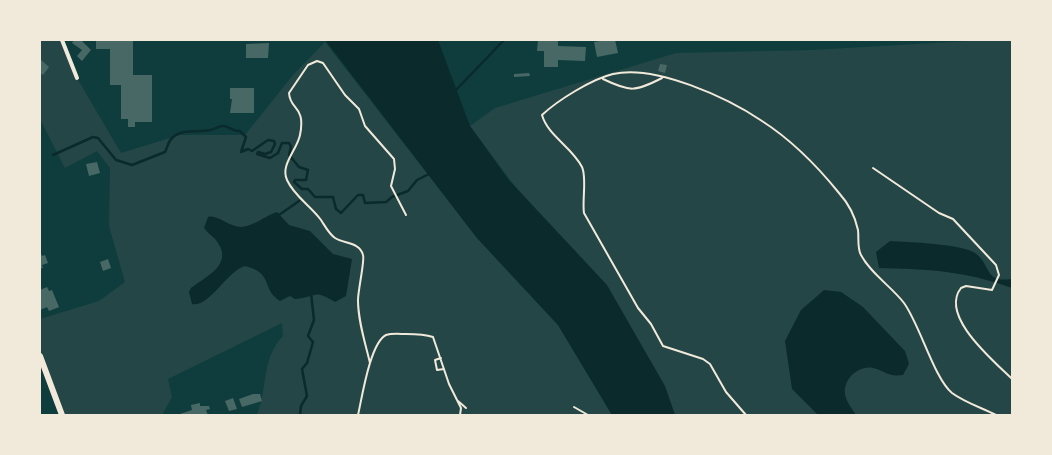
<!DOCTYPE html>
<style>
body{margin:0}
#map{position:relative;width:1052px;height:455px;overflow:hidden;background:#0f3d3e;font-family:Bitter,serif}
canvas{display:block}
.frame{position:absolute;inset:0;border:41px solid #f1e9da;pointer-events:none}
</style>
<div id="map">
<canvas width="1052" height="455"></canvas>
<div class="frame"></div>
</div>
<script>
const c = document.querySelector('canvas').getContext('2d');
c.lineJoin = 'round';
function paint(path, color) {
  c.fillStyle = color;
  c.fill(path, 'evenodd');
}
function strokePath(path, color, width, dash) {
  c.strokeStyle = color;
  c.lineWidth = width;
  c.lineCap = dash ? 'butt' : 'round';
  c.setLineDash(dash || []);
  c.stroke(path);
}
paint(new Path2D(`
 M40,40H62L77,78L121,153L180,135H245L293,75L325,42L477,238L558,325L612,415H257C268,387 261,359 283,336L282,323L168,379L172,397L162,415H62L40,356V319L99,301L125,282L109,226L110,168L97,151L65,168L40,119Z
 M987,40H1012V415H675L664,386L470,126L495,108L676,53L812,50Z`), '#244646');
paint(new Path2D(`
 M325,40H438L470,126L508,179L607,285L665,386L675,415H612L558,325L477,238Z
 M277,212L289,225L310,231L333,254L352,259L346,296L335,302C314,289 319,296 295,299L290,296L280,301C261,289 274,273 245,266C227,271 209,308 192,304L189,292L191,288C205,277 233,265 218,243C215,237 208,234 204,228L208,217C217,214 229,227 241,227C255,226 264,216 277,212Z
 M890,241C907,242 963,244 975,253C992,265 983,283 1012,279V288C965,271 929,269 879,268L876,252Z
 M824,290L841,292L863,307L905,351L909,364L903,375C887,377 886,371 873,368C859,365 843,379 845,394C846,401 852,409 856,415H818L792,389L785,341L801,310Z`), '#0a2a2b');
strokePath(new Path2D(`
 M455,91L504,40
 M53,155L93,137L98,138L116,160L132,165L165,152C168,147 167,143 172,138C182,128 197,133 210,130C214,130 218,126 222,126C229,125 232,132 240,131L246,137L241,152L248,149L252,151L268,140L274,141L275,144L271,152L265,154L258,152L257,154L270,158L278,153L282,143H289L291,147L289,155L299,167L308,170L306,180H295L294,182L302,189H308L315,197H333L336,209L341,213L358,195H363L365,203L386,202L392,197L408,191L417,180L429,174
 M279,215L299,201
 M300,415L301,406L307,396L302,369L307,363L313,342L308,336L314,320L311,293`), '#0a2a2b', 2.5);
paint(new Path2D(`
 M74,40H81L91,50L82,61L77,56L82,50L72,43Z
 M96,40H133V75H152V122H135V127H128V119H121V85H110V49H96Z
 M538,40H558V46L586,47L585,61L558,60V67H544V51H537Z
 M605,40H615L618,53L597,57L594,42Z
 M269,43L268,58H246V44Z
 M40,59L49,67L43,75L40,73Z
 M660,64L667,65L665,73L658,71Z
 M529,73L530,76L514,77V74Z
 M230,88H254V113H230L232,99H230Z
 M97,162L100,173L89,176L86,164Z
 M40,252L42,256L45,255L48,263L42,265L43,268L40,269Z
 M108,259L111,268L103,271L100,262Z
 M47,287L49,291L52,290L59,307L49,311L47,307L40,310V290Z
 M253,394H260L262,401L242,407L239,399Z
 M233,398L237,409L229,411L225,401Z
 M200,403V406H209L210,409L206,410L208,415H177L192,410L191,405Z`), '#486865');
strokePath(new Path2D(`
 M603,79C630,92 635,92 662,78
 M873,168L939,213L953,219L996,265L999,275L992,290L966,286L961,288C939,316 994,361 1012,379
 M441,358L435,360L437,370L444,369
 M370,363C365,342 358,321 358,300C358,290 365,260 363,255C360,242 344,244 335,238C329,234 325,226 321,220C311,206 294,196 287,180C280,165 297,150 300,135C306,105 290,111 289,93L308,65L317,61L323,63L345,95L359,109L365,126L394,159L395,169L391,186L406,215
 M458,401L466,408
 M574,407L588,415
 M358,415C362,398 370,343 386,335C392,333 400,334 406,334C415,334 424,334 433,337L449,384L461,408L460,415
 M746,415L726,392L710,364L703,359L663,346L651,324L638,308L584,213C582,200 587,178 582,167C572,147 548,136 542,115C558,100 592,79 613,74C655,64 728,98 762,121C790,139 818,167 839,193C848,203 855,216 858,230C859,238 857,248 861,255C871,274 891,286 904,303C920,325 934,378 952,393C964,402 982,408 996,415`), '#f1e9da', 2);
strokePath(new Path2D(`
 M62,40L77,78`), '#f1e9da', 4);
strokePath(new Path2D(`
 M40,356L62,415`), '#f1e9da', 6);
</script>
